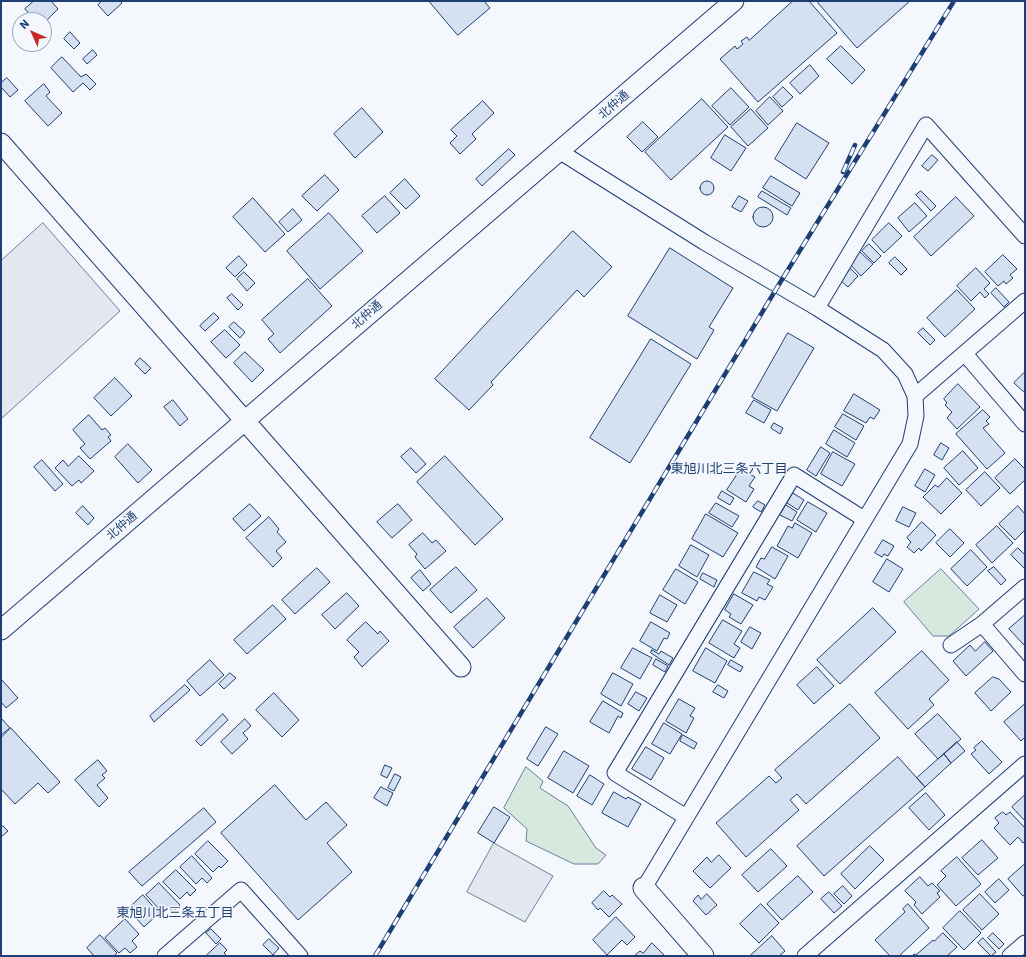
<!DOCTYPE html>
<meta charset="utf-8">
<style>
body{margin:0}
#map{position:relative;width:1026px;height:957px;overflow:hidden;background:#f4f7fb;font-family:"IBM Plex Sans",sans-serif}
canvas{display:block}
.frame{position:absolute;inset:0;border:2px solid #1d3f73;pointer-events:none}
.north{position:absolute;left:12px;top:12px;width:40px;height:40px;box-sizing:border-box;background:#f4f7fb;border:1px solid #9eadc5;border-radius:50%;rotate:315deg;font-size:11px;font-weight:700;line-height:16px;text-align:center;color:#1d3f73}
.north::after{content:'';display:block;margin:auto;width:14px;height:18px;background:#c62828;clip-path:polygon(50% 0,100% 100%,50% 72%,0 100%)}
</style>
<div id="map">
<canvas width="1026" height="957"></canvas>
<div class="frame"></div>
<div class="north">N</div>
</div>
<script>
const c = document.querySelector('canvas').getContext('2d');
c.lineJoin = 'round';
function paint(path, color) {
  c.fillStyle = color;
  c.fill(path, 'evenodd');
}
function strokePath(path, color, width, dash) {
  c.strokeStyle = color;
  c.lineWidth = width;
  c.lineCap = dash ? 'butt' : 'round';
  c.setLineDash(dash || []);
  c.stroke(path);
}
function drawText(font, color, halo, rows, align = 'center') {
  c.font = font + ' "IBM Plex Sans","Noto Sans JP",sans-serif';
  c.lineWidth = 3;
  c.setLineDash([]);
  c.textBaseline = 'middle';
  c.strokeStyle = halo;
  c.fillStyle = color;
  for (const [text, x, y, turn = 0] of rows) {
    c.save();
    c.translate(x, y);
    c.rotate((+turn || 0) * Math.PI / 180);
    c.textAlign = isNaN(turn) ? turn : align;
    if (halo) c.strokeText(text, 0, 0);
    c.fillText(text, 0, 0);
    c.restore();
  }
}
const green = new Path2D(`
 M941,569L979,609L949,636H933L904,602Z
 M526,767L543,781L540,788L568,806L596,848L606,855L598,864H574L526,841L527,829L504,808Z`);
paint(green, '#d7e8df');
strokePath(green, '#687fa3', 1);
const parking = new Path2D(`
 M43,223L120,311L1,419V261Z
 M494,843L553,876L525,922L467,892Z`);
paint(parking, '#e3e8f0');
strokePath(parking, '#687fa3', 1);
const building = new Path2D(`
 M34,1H51L58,9L44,23V20H35L25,9Z
 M102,1H120L122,3L108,16L98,5Z
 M429,1H484L490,8L458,35Z
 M793,1H809L837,33L758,102L720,59L735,46L737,49L743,44L741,41L747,37L749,40Z
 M820,1H910L857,48L818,3Z
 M70,32L80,43L74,49L64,39Z
 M841,46L865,70L852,84L827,59Z
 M93,50L97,55L87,64L83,59Z
 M62,57L81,77L86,74L96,84L90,90L83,83L73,92L51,68Z
 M810,65L819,76L800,94L790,83Z
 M7,78L18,90L10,97L1,87V83Z
 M44,84L50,92L46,96L62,113L48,126L25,101Z
 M783,87L793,97L782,107L773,97Z
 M731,88L749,107L730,125L712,106Z
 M770,97L783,111L768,125L756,111Z
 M702,99L728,127L671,180L645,152Z
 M483,101L494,113L472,134L476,139L460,154L450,143L457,136L451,130Z
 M362,108L383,132L355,158L334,134Z
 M751,109L768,128L748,146L731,127Z
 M643,122L658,137L642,152L627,137Z
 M797,123L829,143L806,179L775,159Z
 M725,135L746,148L731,171L711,158Z
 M509,149L515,155L482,186L476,179Z
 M932,155L938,160L928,171L922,166Z
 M325,175L339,190L317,211L302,196Z
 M771,176L800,193L792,206L763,188Z
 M405,179L420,196L406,209L390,193Z
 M700 188a7 7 0 1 1 14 0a7 7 0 1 1-14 0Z
 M762,191L791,208L787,215L758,197Z
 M921,191L936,206L931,211L916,195Z
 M385,196L400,213L377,233L362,216Z
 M739,196L748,201L741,212L732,207Z
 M956,197L974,216L931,256L914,237Z
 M253,198L285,234L265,252L233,217Z
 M915,203L927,216L909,232L898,218Z
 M753 217a10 10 0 1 1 20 0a10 10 0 1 1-20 0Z
 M293,209L302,220L288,232L279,222Z
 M329,213L363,251L320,289L287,251Z
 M889,223L902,236L884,253L872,240Z
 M573,231L612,267L584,297L577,290L491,382L493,385L469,410L435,379Z
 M869,244L881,256L874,263L862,251Z
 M670,248L733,288L709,327L714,330L697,359L628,316Z
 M860,252L873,264L861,276L849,263Z
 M1003,255L1017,269L1010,275L1013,278L1006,284L1004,281L998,286L985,272Z
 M239,256L247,265L235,277L226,268Z
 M895,257L907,269L901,275L889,263Z
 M976,268L990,283L984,289L989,294L985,298L980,292L971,301L957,286Z
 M851,269L858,276L848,287L840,280Z
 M244,272L255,283L247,291L237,279Z
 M308,279L332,306L280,353L268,339L274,334L262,320Z
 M996,288L1009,302L1004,307L991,293Z
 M957,290L975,309L945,337L927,318Z
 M232,294L243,305L238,310L227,298Z
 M214,313L219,318L205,331L200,326Z
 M234,322L245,332L240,338L229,327Z
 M923,328L935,340L930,345L918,333Z
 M225,330L240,345L226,358L211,342Z
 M788,333L814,348L777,411L752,397Z
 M651,339L691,364L630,463L590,438Z
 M245,352L264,370L252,382L234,363Z
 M140,358L151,368L145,374L135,364Z
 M1025,372V393L1014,383Z
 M115,378L132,396L111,416L94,398Z
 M958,384L980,407L957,429L947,418L952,412L945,405L947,403L944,399Z
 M854,394L880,410L874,419L870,417L866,423L844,411Z
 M173,400L188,419L180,426L164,407Z
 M754,400L771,410L764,423L746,413Z
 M983,410L990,417L986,421L989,424L983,428L1005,453L987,469L956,434Z
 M843,414L864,426L856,440L835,427Z
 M89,415L102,430L105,428L111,435L108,437L111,441L90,459L80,448L85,444L73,430Z
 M774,423L783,428L780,434L771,428Z
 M834,430L855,443L847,457L826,444Z
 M941,443L949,448L942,460L934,455Z
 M128,444L152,470L138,483L115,457Z
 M821,447L830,453L816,476L807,470Z
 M411,448L426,464L416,473L401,457Z
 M963,451L978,468L959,485L944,468Z
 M833,452L855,464L842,486L821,474Z
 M79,456L94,471L81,483L79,480L72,486L55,468L63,460L68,466Z
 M445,456L503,519L475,545L417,482Z
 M1015,459L1025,469V480L1010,494L995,478Z
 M42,460L63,484L55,491L34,467Z
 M741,469L755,477L749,486L754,489L746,502L727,490Z
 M925,469L935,475L925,492L915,486Z
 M985,472L1000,488L981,506L966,490Z
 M947,478L962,493L941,514L923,497L935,485L938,487Z
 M722,491L734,498L730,505L718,498Z
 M793,493L804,500L798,510L787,503Z
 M758,501L765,505L761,512L753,507Z
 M808,502L827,513L816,532L797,520Z
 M716,503L739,516L732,527L709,513Z
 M250,504L261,516L244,531L233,519Z
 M398,504L412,520L392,538L377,522Z
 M786,505L797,512L792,521L780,515Z
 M83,506L94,518L88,525L76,513Z
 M1018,506L1025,514V530L1015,540L999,524Z
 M903,507L916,513L909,527L896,521Z
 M706,514L738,533L723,557L692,539Z
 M269,517L279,529L277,532L286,542L276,551L282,558L273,567L246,538Z
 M922,522L936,535L921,551L919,548L914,553L907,547L911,542L907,538Z
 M795,523L812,533L798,558L777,546L788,526L792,528Z
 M997,526L1013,543L992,563L976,545Z
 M950,529L964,543L950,557L936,543Z
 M423,533L432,543L436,540L446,551L425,569L415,557L417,554L409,545Z
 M883,540L894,546L888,556L884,554L882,557L875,553Z
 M691,545L709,555L697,577L679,566Z
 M772,547L788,556L775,579L756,567L761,558L764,559Z
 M1018,548L1025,555V569L1011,555Z
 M971,550L987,567L967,586L951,569Z
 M887,559L903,569L889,592L873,582Z
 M456,567L477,590L451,613L430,590Z
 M994,567L1006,580L1001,585L988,571Z
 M317,568L330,582L295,614L282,600Z
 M676,569L698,582L685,604L663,590Z
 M420,570L431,584L423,591L411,578Z
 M754,572L770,580L767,584L773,587L765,600L759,597L757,601L742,593Z
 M703,573L717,580L714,587L700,579Z
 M347,593L359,606L335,629L322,615Z
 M734,594L753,605L741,624L729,617L731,614L725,610Z
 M660,595L677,605L667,622L650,613Z
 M487,598L505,618L473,648L454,627Z
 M273,605L286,619L247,654L234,640Z
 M873,608L896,632L840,684L817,660Z
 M1025,615V646L1009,629Z
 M723,620L742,631L734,644L740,648L734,658L709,643Z
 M366,622L378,634L380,631L389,641L362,667L354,657L359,652L347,640Z
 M651,622L670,633L667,639L664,638L657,651L640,641Z
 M750,627L761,633L752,649L741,642Z
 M985,642L993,651L966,676L953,661L970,645L975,651Z
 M633,648L652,658L640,679L621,668Z
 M706,648L727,661L715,683L693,671Z
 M652,650L659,654L661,651L673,658L669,665L651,653Z
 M922,651L949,680L929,699L934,705L908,729L875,693Z
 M656,659L668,666L665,672L653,665Z
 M210,660L224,675L200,696L187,681Z
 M731,660L743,667L740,672L728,665Z
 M817,667L834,686L814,704L797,685Z
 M230,673L236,678L224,689L219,684Z
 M613,673L633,684L621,706L601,694Z
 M993,677L999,679L1011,692L991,711L975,693Z
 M1,679L18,698L6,708L1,702Z
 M185,685L190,690L154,722L150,716Z
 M718,685L728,691L724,698L713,692Z
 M636,692L647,698L639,711L628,704Z
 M274,693L299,720L282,737L256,710Z
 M679,699L695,708L690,716L694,718L686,733L666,721Z
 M603,701L623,713L621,718L618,716L609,733L590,722Z
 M850,704L880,738L806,804L797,794L790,800L799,810L746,857L716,823L769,776L776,783L782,778L775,770Z
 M1025,704V737L1021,741L1004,722Z
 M223,714L228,720L201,746L196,741Z
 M938,714L961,739L938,759L915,734Z
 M1,718L10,728L1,735Z
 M245,719L251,726L243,733L248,739L232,754L221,742Z
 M664,723L682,734L670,754L652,744Z
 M546,727L558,734L538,766L527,759Z
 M11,728L60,782L48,793L38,783L15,804L1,789V738Z
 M683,735L697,743L694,749L680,741Z
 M982,741L1002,762L989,774L971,754L976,750L974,748Z
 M957,742L965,751L951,763L944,754Z
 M646,747L664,758L651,780L632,769Z
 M564,751L589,766L573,793L548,778Z
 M944,754L951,763L925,787L917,778Z
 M898,757L925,787L824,876L797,846Z
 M98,760L107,771L102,775L105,778L97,785L108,798L99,807L75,780Z
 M385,765L392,768L387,778L381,775Z
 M395,774L401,777L394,791L388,788Z
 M590,775L604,784L592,805L577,796Z
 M275,785L306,820L326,802L347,825L327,843L352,872L298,920L221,833Z
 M381,787L393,793L387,806L374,798Z
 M614,792L626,799L628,797L641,804L628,827L602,813Z
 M926,793L945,815L929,830L909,808Z
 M1025,795V821L1012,807Z
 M494,807L510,817L494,843L478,833Z
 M204,808L216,822L142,886L129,872Z
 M1003,812L1006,815L1010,812L1025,828V841L1023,843L1018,837L1010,845L994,828L999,823L995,818Z
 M3,826L8,831L1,837V828Z
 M982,840L998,858L978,875L962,858Z
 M208,841L228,861L221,868L219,866L213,872L195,854Z
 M870,846L884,860L855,889L841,874Z
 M771,849L787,866L758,892L742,875Z
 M719,855L731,868L710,888L693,871L707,857L711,862Z
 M192,856L212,878L207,883L202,878L196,884L180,867Z
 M957,857L981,884L956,906L937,885L946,876L941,871Z
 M1025,864V895L1023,896L1008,879Z
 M176,870L196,890L190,896L187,892L180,899L163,882Z
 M798,876L813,892L782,920L767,904Z
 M920,877L928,886L932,883L940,891L937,893L940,897L922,914L914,905L916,902L905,891Z
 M999,879L1009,890L995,903L985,892Z
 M159,883L180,905L173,912L169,908L163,913L146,895Z
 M843,886L852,896L844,904L834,894Z
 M604,891L610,897L612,895L622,904L609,917L600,908L598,910L592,903Z
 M829,892L842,906L834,913L821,899Z
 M707,894L717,905L706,915L693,901L698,895L701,899Z
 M980,894L999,914L982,930L963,910Z
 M143,895L159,913L144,927L128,909Z
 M761,904L779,923L759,943L740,924Z
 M908,904L929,928L899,956H890L875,940L905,912L903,909Z
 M960,911L981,933L964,950L943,928Z
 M616,917L635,937L627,945L622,940L607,955L593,940Z
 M125,919L139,934L132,941L137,947L130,953L125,948L119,953L105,938Z
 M211,929L221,939L216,944L206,933Z
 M943,933L957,947L947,956H912L914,954L916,955L933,940L934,941Z
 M993,933L1004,944L999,949L988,938Z
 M100,935L117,953L114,956H94L87,948Z
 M772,936L785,951L779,956H750Z
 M983,938L996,952L991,956L978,943Z
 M269,939L279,948L273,955L263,945Z
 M220,943L227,950L224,953L227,956H206Z
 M652,943L665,956H634L640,951L643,953Z`);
paint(building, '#d5e0f0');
strokePath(building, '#1d3f73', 1);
const minor = new Path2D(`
 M559,151L704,242L817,308L883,350L905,374L915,396L916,416L910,444L644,888
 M817,308L926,125L1025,236
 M965,354L1025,424
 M915,396L1025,301
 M982,624L1025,674
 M951,645L982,624L1025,587
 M686,817L615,773L794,475L864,519
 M165,956L241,890L300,956
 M805,956L1025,764
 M1010,956L1025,943`);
const tertiary = new Path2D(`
 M1,143L461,667
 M1,630L734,1`);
const secondary = new Path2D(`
 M644,888L703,956`);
strokePath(minor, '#1d3f73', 17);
strokePath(tertiary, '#1d3f73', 21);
strokePath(secondary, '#1d3f73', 23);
strokePath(minor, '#f4f7fb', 15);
strokePath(tertiary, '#f4f7fb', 19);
strokePath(secondary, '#f4f7fb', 21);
const rail = new Path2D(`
 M843,172L855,145
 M375,956L778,286L954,1`);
strokePath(rail, '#1d3f73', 4.5);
strokePath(rail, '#f4f7fb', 3, [9]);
drawText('12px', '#1d3f73', '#f4f7fb', [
 ["北仲通",614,105,-41],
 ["北仲通",367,315,-41],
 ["北仲通",122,526,-41]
]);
drawText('13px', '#1d3f73', '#f4f7fb', [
 ["東旭川北三条六丁目",729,469],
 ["東旭川北三条五丁目",175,913]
]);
</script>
